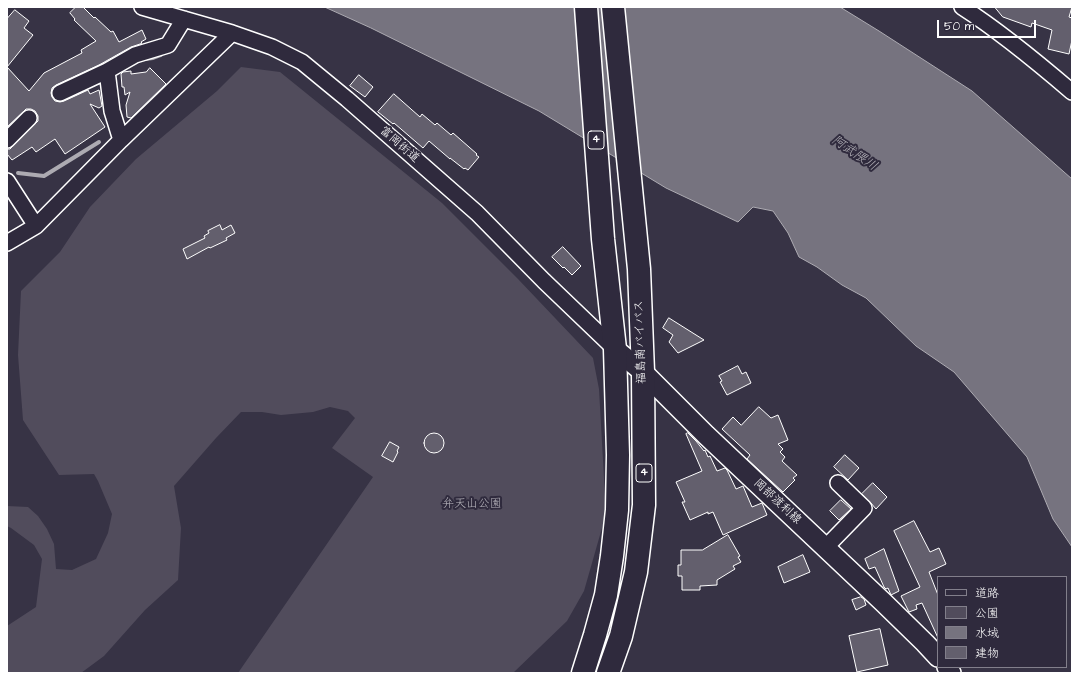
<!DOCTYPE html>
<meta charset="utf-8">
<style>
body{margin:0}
#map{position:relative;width:1079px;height:680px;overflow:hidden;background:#373345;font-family:"Architects Daughter","Klee One",sans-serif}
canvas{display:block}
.frame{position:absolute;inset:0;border:8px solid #fff;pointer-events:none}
.legend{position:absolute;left:937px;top:576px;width:130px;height:92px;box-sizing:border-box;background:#2f2a3d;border:1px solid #827f8b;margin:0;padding:5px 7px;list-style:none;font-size:12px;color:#fff}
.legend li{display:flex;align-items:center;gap:8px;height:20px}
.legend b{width:20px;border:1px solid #827f8b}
.scale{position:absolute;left:937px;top:20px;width:99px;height:18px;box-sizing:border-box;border:2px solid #fff;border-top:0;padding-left:5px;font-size:12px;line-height:14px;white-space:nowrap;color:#fff;-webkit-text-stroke:3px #2f2a3d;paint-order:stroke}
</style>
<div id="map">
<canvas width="1079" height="680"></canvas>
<div class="frame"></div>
<ul class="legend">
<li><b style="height:5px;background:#2f2a3d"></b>道路</li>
<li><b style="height:11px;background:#514c5c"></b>公園</li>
<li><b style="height:11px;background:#76737f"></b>水域</li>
<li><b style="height:11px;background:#635f6d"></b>建物</li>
</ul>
<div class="scale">50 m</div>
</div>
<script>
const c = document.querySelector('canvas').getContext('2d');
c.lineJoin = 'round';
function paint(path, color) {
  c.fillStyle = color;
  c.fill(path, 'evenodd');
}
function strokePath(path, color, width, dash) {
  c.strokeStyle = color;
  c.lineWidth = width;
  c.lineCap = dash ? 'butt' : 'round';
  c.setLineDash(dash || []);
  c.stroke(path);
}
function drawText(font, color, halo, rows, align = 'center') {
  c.font = font + ' "Architects Daughter","Klee One",sans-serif';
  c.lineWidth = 4;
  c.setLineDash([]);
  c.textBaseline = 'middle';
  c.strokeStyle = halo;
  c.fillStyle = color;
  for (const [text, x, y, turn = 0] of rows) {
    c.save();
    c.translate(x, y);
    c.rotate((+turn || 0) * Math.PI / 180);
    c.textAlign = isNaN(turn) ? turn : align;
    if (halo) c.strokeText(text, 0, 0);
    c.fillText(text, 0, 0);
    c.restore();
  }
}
paint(new Path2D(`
 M241,67L280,72L442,203L518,279L593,358L599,389L606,514L584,591L567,621L513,673H238L373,477L332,448L355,418L348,411L330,407L313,412L281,415L262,412H241L216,438L174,486L181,528L178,580L145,610L104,656L81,673H7V626L36,607L42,559L34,545L11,528L7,526V506L28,507L38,516L47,529L54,544L56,569L72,570L96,559L108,533L112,514L98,481L94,474L59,475L23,420L18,355L21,291L60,252L90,207L136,159L217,91Z`), '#514c5c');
const water = new Path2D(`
 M325,7H840L879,31L972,91L1072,179V547L1053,519L1027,457L954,372L916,346L866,298L842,285L817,267L799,257L788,233L773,211L753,207L738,222L666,188L539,111L371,28Z`);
paint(water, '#76737f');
strokePath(water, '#adabb2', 1);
strokePath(new Path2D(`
 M145,59L153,58L161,55
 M18,173L44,176L99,142`), '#adabb2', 4);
const building = new Path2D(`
 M76,7H83L94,18L95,17L111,32L113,31L119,42L142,30L146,39L141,42L142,43L140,44L131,47L99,65L56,85L52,88L51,93L52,97L55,101L60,102L64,101L88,90L90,94L99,90L102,106L99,108L90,104L105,127L65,154L55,139L36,152L32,147L12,160L7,154V149H10L38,121V116L35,111L31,109H26L23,112L7,127V67L29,91L44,73L82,53L81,50L96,41L74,20L75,19L70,13Z
 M995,7H1072L1069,17L1072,18V40L1069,54L1048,49L1052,30L1032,23L1031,27L1003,17Z
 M15,10L29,21L24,28L33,35L7,67V19Z
 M150,68L166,84L131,118L127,117L126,105L130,92L125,95L124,87H122L121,74L123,72L131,71V74L146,72Z
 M359,75L373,87L365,97L350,86Z
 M394,94L420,117L422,114L435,125L437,123L451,135L453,133L477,154L476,155L479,157L468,170L465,168L464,169L450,158V159L429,141L423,148L394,123L393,124L378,112Z
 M220,225L222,230L231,225L235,233L226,238L227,240L210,248L209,247L187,259L183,249L205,238L204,236L209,233L208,231Z
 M563,247L581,266L572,275L564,267L563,268L552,257Z
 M669,318L704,340L678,353L669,342L673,335L663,328Z
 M738,366L742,374L746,372L751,383L727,395L720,382L722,381L719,376Z
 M759,407L771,418L778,415L788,440L778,444L783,449L780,452L785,457L782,461L797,475L793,478L795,480L783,492L747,459L750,455L722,429L733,417L741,425Z
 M424 443a10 10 0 1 1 20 0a10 10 0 1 1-20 0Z
 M688,433L696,441L704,451L705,450L708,457L710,456L717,471L725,468L727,470L736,489L743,486L752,507L762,503L767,515L723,535L713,512L708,514V512L690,520L682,502H685L676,482L702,471L686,434Z
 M390,442L399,447L397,451L398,452L393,462L382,456Z
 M845,455L859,468L848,480L834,467Z
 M873,483L887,497L876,509L870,502L862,494Z
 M841,500L851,509L839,520L830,511Z
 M914,521L930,552L939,548L946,564L929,572L938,595V638L922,603L916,605L917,609L909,612L901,596L920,587L894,531Z
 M728,535L740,556L738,557L741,562L733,566L735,569L717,580V585L700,586V590H682V576H678V565H681V550H702Z
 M884,549L899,591L891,595L888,588L886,589L884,587L875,567L869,569L865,559Z
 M803,555L810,572L784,583L778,567Z
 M861,597L864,599L866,605L856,610L852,600Z
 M880,629L888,665L857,672L849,636Z`);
paint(building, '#635f6d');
strokePath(building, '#fff', 1);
const minor = new Path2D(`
 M142,7L232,33L272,47L302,62L347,99L477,213L544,281L615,349
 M962,7C1001,32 1037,62 1072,92
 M60,93L107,71
 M7,140L29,118
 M121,140L112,111L107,71L135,55L168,45L184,19
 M7,181L36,226
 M7,243L36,226L121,140L232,33
 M825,548L864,508L838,483`);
const major = new Path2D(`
 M615,349L643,372L706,435L883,602L925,643L938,657
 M947,667L951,673`);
const highway = new Path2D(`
 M583,673L595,635L606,595L612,556L617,510L618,455L615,349L603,239L586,7
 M608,673L621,636L636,572L644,505L643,372L639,269L613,7`);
strokePath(minor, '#fff', 18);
strokePath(major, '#fff', 22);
strokePath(highway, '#fff', 25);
strokePath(minor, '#2f2a3d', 15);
strokePath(major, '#2f2a3d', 19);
strokePath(highway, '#2f2a3d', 22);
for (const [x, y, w] of [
 [596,140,16],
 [644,473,16]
]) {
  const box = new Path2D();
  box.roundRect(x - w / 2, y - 9, w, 18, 3);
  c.fillStyle = '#2f2a3d';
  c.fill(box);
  strokePath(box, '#fff', 1);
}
drawText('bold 11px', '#fff', null, [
 ["4",596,140],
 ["4",644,473]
]);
drawText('12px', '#fff', '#2f2a3d', [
 ["富岡街道",399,145,41],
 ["福島南バイパス",641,342,-92],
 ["岡部渡利線",777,502,43]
]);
drawText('12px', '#b9b7be', '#2f2a3d', [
 ["弁天山公園",472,504]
]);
drawText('italic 13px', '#b4b2b9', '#2f2a3d', [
 ["阿武隈川",854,154,34]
]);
</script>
